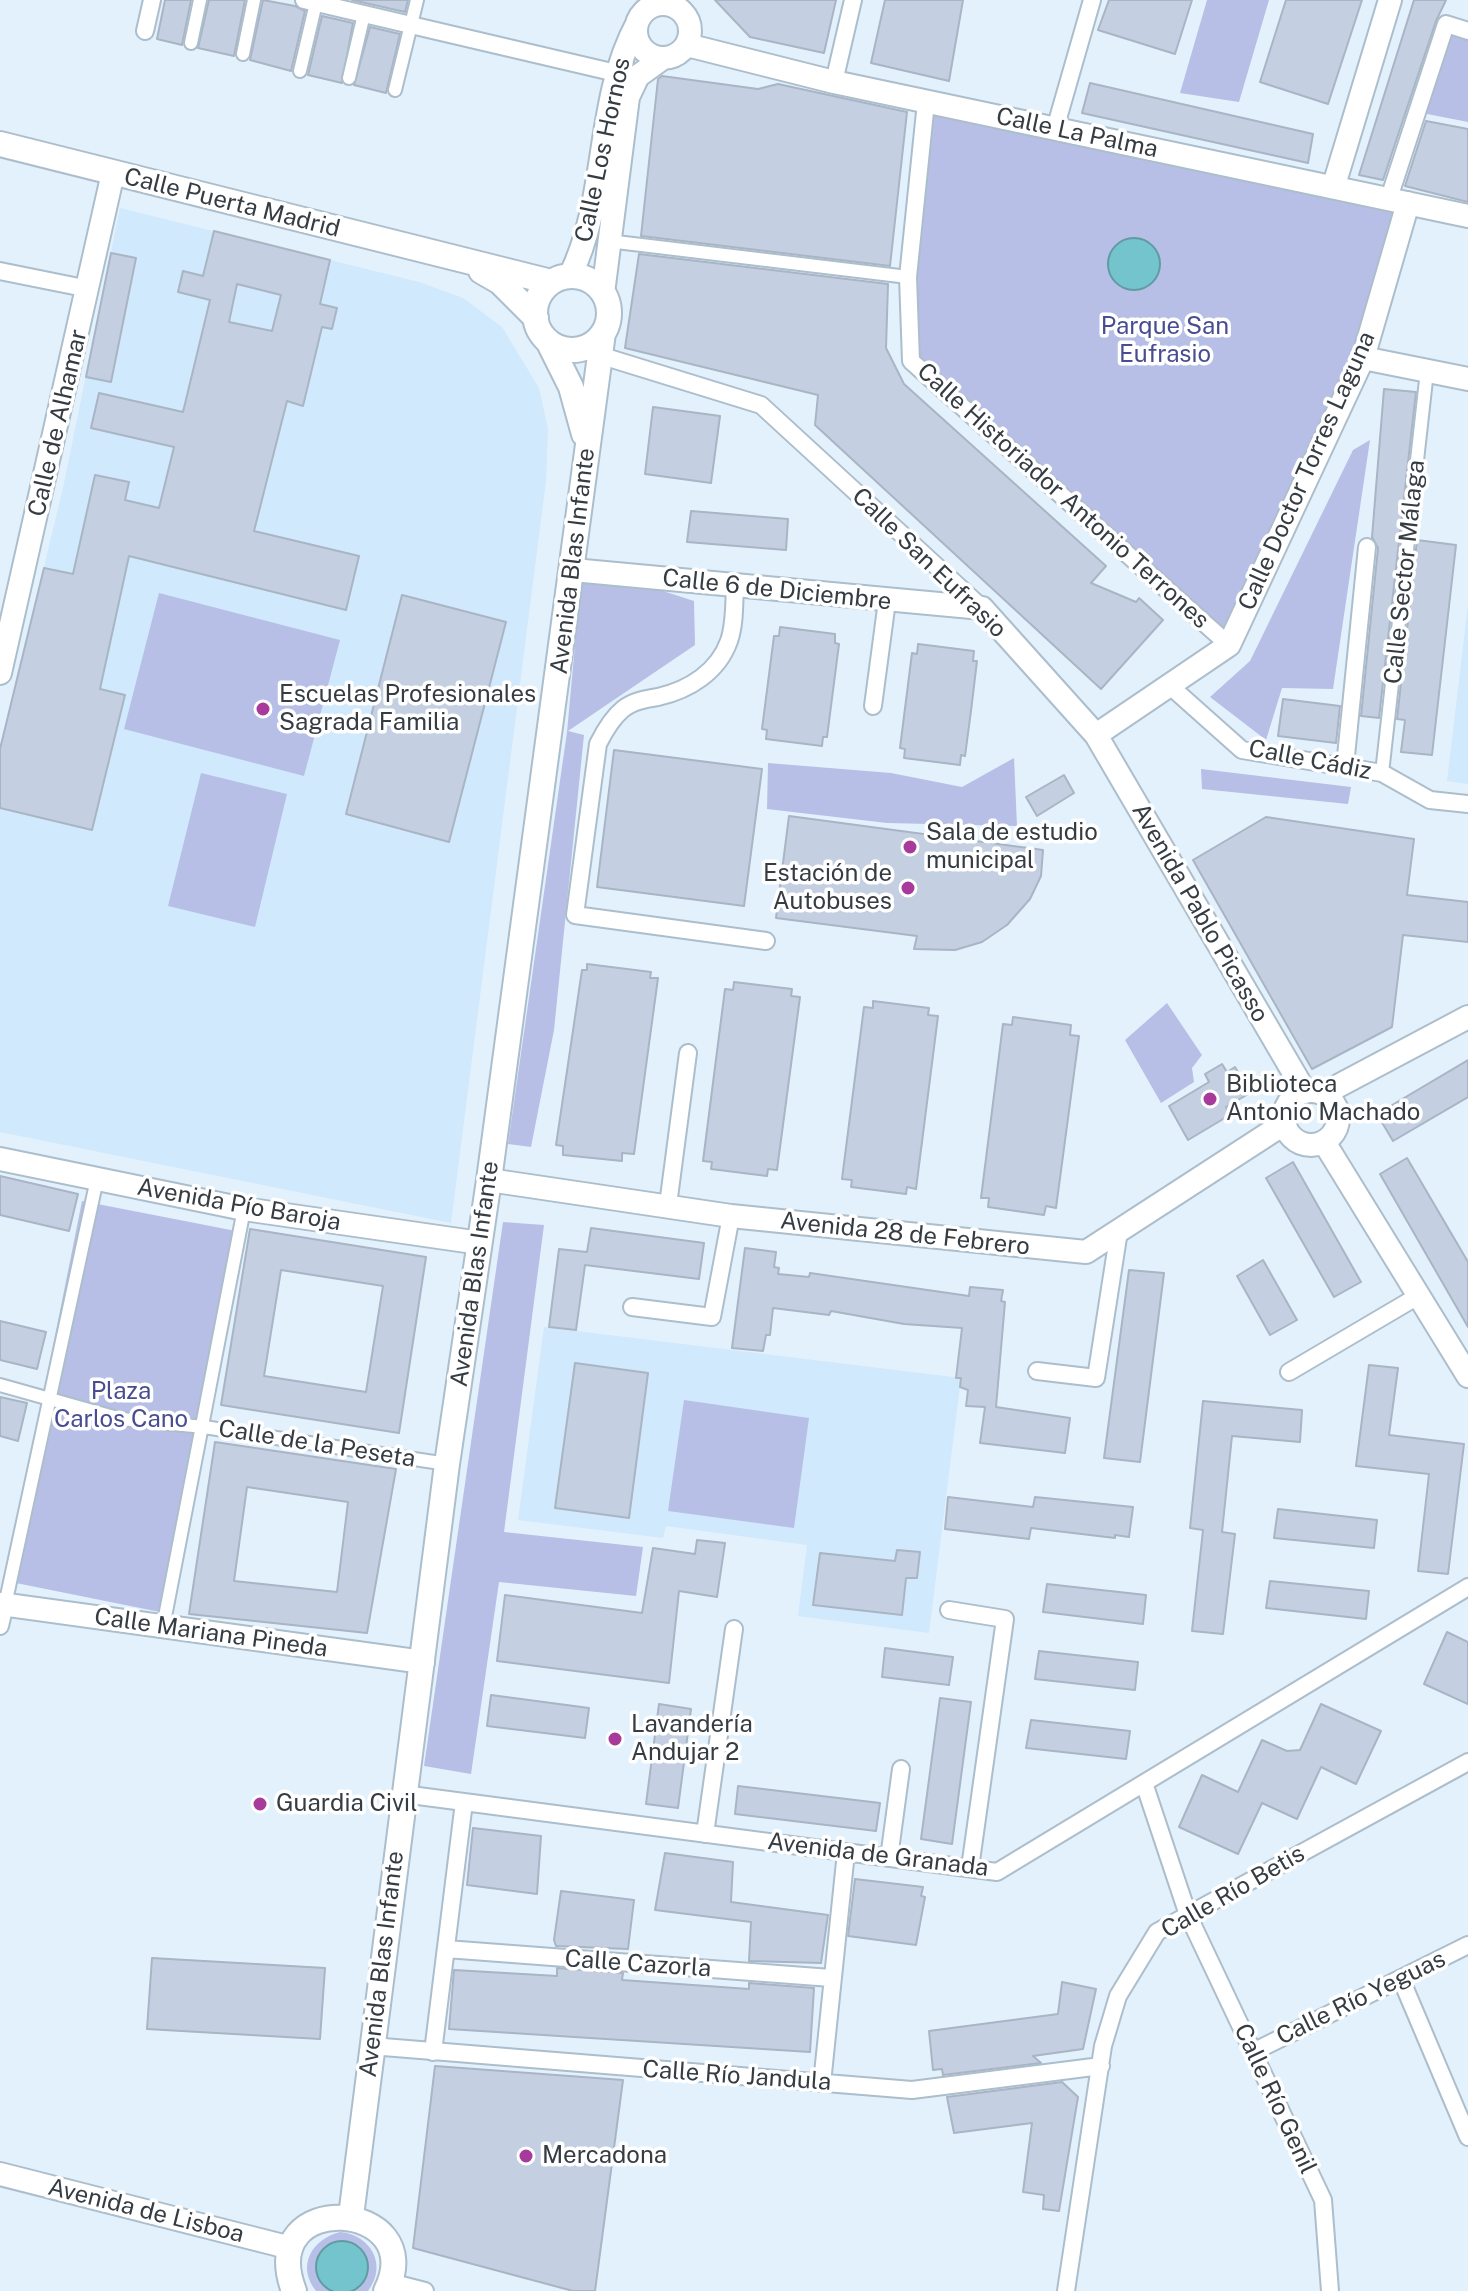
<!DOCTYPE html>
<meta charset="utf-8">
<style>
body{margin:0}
canvas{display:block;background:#e2f1fc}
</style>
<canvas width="1468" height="2291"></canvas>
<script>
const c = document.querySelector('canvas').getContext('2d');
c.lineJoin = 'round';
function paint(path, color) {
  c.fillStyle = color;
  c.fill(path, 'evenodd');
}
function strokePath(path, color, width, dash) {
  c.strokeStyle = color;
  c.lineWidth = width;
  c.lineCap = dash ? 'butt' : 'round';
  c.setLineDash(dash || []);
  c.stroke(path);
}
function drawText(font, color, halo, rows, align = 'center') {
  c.font = font + ' "Public Sans",sans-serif';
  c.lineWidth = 7;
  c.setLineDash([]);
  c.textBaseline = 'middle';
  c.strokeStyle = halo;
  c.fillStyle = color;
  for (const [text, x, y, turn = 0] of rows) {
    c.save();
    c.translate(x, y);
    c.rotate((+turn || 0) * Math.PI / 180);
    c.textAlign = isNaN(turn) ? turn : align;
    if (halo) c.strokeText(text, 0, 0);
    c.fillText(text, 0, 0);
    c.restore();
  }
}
paint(new Path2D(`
 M120,208L419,282L463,298L502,327L539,388L548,429L546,481L451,1223L0,1132V749L63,488Z
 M1468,605V784L1447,781Z
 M544,1327L961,1378L929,1633L798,1616L807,1545L666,1526L663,1538L518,1520Z`), '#d0e9fc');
paint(new Path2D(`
 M1207,0H1269L1239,102L1180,93Z
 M1446,24L1468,31V122L1417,112Z
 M926,102L1408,203L1363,358L1229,645L911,361Z
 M1370,440L1333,689L1282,688L1266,740L1210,697L1250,661L1353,450Z
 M581,580L663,591L694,601L695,645L568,731L584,735L554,1030L531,1147L508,1144L567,732Z
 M159,593L340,640L304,776L124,729Z
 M1014,758L1017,826L887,823L767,809L768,763L891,773L962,787Z
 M1201,769L1351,787L1348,804L1202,789Z
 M201,773L287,794L255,927L168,906Z
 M1167,1003L1202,1055L1192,1068L1194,1082L1161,1103L1125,1040Z
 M82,1201L236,1231L160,1612L6,1581Z
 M503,1222L544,1225L504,1532L643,1547L636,1596L499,1582L471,1774L424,1766Z
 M684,1400L809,1418L794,1528L668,1511Z
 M340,2232C371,2235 388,2265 368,2291H316C296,2266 312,2239 340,2232Z`), '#b8bfe6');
const water = new Path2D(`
 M1108 264a26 26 0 1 1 52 0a26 26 0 1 1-52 0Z
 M316 2267a26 26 0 1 1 52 0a26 26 0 1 1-52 0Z`);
paint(water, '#73c4cd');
strokePath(water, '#609ba3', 2);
const building = new Path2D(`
 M165,0H191L182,45L157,39Z
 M209,0H245L234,56L198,48Z
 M263,0L295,6L305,11L291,71L250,60Z
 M352,0H408L405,12Z
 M715,0H836L824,53L750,37Z
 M885,0H963L949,81L871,63Z
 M1109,0H1192L1175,54L1098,30Z
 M1286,0H1362L1328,104L1260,82Z
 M1414,0H1446L1436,21L1383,180L1359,175Z
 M322,16L353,23L342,83L308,75Z
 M370,27L400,34L386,93L354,85Z
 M662,76L758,89L778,84L907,112L890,266L641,236L658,79Z
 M1090,83L1313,134L1308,163L1082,113Z
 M1426,121L1468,129V202L1405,186Z
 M214,231L330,260L320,304L337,308L332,329L322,327L303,406L287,401L254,531L359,556L346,610L129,556L100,689L125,695L92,830L0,808V749L44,568L73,574L95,475L129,482L125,500L159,508L174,447L91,428L99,393L183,412L210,300L178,292L183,271L203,276ZM237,284L281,295L272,331L229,322Z
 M111,253L136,258L111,382L86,377Z
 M639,254L888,284L886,348L904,384L1106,566L1091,583L1136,602L1139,598L1163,620L1101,689L815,425L818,395L625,348Z
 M1384,389L1416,392L1379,718L1361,716L1378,548L1372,537Z
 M653,407L720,416L711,483L645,474Z
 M691,511L788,519L786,550L687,542Z
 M1417,540L1456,545L1432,755L1401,752L1405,720L1397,719Z
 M402,595L506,622L449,842L346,814Z
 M780,627L835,634V643L839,644L827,737H823L822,746L766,739L767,730L762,729L774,636H779Z
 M918,644L974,651L973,661H977L971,711L965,756L961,755L960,765L904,758L905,749L900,748L912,653L917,654Z
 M1283,699L1340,706L1336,743L1278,736Z
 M614,750L762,769L744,906L597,887Z
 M1064,775L1074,793L1037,816L1026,797Z
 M789,816L1043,850L1041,876L1030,899L1007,925L982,942L955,950L914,949L917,936L776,918Z
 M1266,817L1414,839L1407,895L1468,902V942L1403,935L1392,1027L1312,1069L1193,860Z
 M587,964L651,972L650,978H658L634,1154L622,1153V1161L563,1155V1146L556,1145L582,970H587Z
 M734,982L792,989L791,996L800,997L777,1170L768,1169L767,1176L711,1169L712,1162L703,1161L725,989L733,990Z
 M873,1001L929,1008L928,1015L938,1016L916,1189L907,1187L906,1194L851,1187L852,1180L842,1179L864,1007L873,1008Z
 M1013,1017L1071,1025L1070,1035L1079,1036L1056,1208L1046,1206L1044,1215L988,1207L989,1198H981L1003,1024L1012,1025Z
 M1468,1060V1097L1393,1141L1377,1114Z
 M1222,1064L1227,1072L1235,1067L1250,1093L1226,1107L1230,1115L1188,1140L1169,1106L1209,1082L1205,1074Z
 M1407,1158L1468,1262V1327L1380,1174Z
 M1293,1162L1361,1282L1334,1297L1266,1178Z
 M0,1176L78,1194L69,1231L0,1215Z
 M591,1228L704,1243L699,1279L585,1265L576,1330L549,1327L559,1249L587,1252Z
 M250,1229L426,1257L399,1433L221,1405ZM281,1270L383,1286L366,1392L264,1376Z
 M745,1248L776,1252L774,1267L779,1268L778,1274L809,1277L810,1273L969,1296L970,1287L1003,1290L1001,1301L1005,1302L996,1407L1070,1418L1065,1453L980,1443L985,1407L966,1406L968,1390L960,1387L961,1378H956L962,1328L904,1324L831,1311L829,1315L773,1308L770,1335H766L763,1351L732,1348Z
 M1263,1260L1297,1320L1270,1335L1237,1276Z
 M1129,1270L1164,1273L1140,1462L1104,1458Z
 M0,1321L46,1332L37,1369L0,1360Z
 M575,1363L648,1373L629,1518L555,1508Z
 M1369,1365L1398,1368L1389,1435L1464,1444L1448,1574L1418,1571L1429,1474L1356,1466Z
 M0,1397L27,1403L18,1441L0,1436Z
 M1203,1401L1302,1410L1300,1442L1232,1436L1222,1532L1235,1534L1223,1634L1192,1631L1203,1530L1190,1528Z
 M215,1442L396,1469L367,1633L189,1614ZM247,1487L348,1502L337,1592L234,1581Z
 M948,1497L1033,1507L1035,1497L1133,1507L1129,1537L1115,1535V1538L1031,1528L1029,1539L945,1529Z
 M1278,1509L1377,1520L1374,1548L1274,1538Z
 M697,1540L725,1543L717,1597L679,1591L669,1683L497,1661L505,1595L642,1613L653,1548L695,1554Z
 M897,1550L920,1552L917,1578H906L902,1615L813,1605L820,1553L895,1561Z
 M1270,1581L1369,1591L1366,1619L1266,1608Z
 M1047,1584L1146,1595L1143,1624L1043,1612Z
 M1447,1632L1468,1642V1704L1424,1684Z
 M885,1648L953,1657L949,1685L882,1677Z
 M1039,1651L1138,1662L1135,1690L1035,1679Z
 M491,1695L589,1708L585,1738L487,1726Z
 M940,1698L971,1702L952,1844L921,1839Z
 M659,1704L691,1709L678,1808L646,1804Z
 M1321,1704L1381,1731L1356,1784L1321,1767L1297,1819L1262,1803L1238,1854L1179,1827L1202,1775L1238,1792L1262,1740L1287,1751L1300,1750Z
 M1031,1720L1130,1731L1126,1759L1026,1748Z
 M738,1786L880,1803L876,1831L735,1814Z
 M473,1828L541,1836L537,1894L467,1885Z
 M665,1853L733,1862L731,1902L828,1915L821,1963L749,1961L751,1922L655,1910Z
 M855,1879L923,1887L921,1896L925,1897L916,1945L848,1936Z
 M561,1891L634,1900L628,1949L556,1946L554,1940Z
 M152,1958L325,1968L320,2039L147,2029Z
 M557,1968L623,1973L622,1980L749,1989V1983L814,1988L810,2052L449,2029L454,1970L557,1976Z
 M1062,1982L1096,1989L1083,2049L1033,2056L1041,2063L943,2075L942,2069L933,2070L929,2031L1058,2014Z
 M435,2066L623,2080L595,2291H573L413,2248Z
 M1062,2082L1078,2097L1059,2211L1043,2209L1044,2195L1023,2192L1032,2123L954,2133L947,2097Z`);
paint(building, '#c4d0e1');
strokePath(building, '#a9b4c5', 2);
const pedestrian = new Path2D(`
 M191,43L200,0
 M243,54L254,0
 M300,71L316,3
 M349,78L364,14
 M395,90L417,0
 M608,241L908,277
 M1382,773L1427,371
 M0,1385L121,1419L204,1427L447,1464
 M5,1605L97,1179
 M163,1627L244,1209`);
const minor = new Path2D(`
 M304,0L616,73
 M145,31L152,0
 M834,82L853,0
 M926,102L908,277L911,361L1229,645
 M1055,129L1092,0
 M1389,198L1446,24L1468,31
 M0,271L89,289
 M599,355L761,405L982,608
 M735,585C734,603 735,624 729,641C718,672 689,690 658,697C646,699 633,701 623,709C612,718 604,732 598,744L575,915L766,941
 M1169,685L1242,750L1382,773L1430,800L1468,804
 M873,706L887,601
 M1345,766L1367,547
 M668,1205L688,1053
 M632,1307L712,1317L731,1216
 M1037,1371L1096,1378L1119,1231
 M1289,1372L1418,1296
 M949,1610L1005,1619L970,1868
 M0,1626L5,1605
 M1144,1783L1188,1915L1323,2200L1330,2291
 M403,1794L997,1872L1468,1587
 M705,1834L734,1629
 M889,1858L901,1769
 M446,1949L831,1978
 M1401,1979L1468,2137
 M371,2046L912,2090L1101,2066
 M433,2052L464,1802
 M1253,2052L1468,1945
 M822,2083L846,1852
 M390,2282L425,2291
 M1066,2291L1103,2046L1118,1996L1157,1932L1468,1762`);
const tertiary = new Path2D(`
 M636 31a27 27 0 1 1 54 0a27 27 0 1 1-54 0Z
 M687,45L834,82L1468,216
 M1334,185L1390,0
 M570,276C609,197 595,102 637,24
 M603,293L628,97L638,76L663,58
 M1363,358L1468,379
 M573,570L982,608L1096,735L1305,1092
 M0,673L113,173
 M1096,735L1229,645L1363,358L1408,203
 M1284 1118a27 27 0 1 1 54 0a27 27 0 1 1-54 0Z
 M1323,1094L1468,1017
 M1324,1142L1468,1376
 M0,1159L244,1209L480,1243
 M489,1180L731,1216L1086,1252L1285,1123
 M0,1604L423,1662
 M0,2174L291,2248`);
const secondary = new Path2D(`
 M0,144L551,282
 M481,271L500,282L536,318
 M535 313a37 37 0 1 1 74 0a37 37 0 1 1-74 0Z
 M548,341L571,387L584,434
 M351,2216L447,1464L489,1180L603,333
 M294,2291C254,2187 431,2200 386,2291`);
strokePath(pedestrian, '#acbecc', 16);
strokePath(minor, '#acbecc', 20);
strokePath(tertiary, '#acbecc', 26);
strokePath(secondary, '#acbecc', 28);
strokePath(pedestrian, '#fff', 12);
strokePath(minor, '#fff', 16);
strokePath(tertiary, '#fff', 22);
strokePath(secondary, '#fff', 24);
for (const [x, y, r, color] of [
 [263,709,8,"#a73a9a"],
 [910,847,8,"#a73a9a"],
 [908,888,8,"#a73a9a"],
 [1210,1099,8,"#a73a9a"],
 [615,1739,8,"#a73a9a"],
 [260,1804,8,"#a73a9a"],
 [526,2156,8,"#a73a9a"]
]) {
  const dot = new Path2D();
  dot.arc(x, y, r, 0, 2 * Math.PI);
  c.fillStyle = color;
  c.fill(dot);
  strokePath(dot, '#fff', 3);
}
drawText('24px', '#353c42', '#fff', [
 ["Calle La Palma",1077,133,12],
 ["Calle Los Hornos",603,150,-78],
 ["Calle Puerta Madrid",232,203,14],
 ["Calle de Alhamar",58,423,-77],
 ["Calle Doctor Torres Laguna",1307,471,-66],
 ["Calle Historiador Antonio Terrones",1063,496,42],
 ["Avenida Blas Infante",573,561,-83],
 ["Calle San Eufrasio",929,563,44],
 ["Calle Sector Málaga",1405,572,-84],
 ["Calle 6 de Diciembre",777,590,6],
 ["Calle Cádiz",1310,760,11],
 ["Avenida Pablo Picasso",1200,913,60],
 ["Avenida Pío Baroja",239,1205,10],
 ["Avenida 28 de Febrero",905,1234,6],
 ["Avenida Blas Infante",475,1274,-82],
 ["Calle de la Peseta",317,1444,9],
 ["Calle Mariana Pineda",211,1633,8],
 ["Avenida de Granada",878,1855,7],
 ["Calle Río Betis",1233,1892,-30],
 ["Avenida Blas Infante",382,1964,-83],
 ["Calle Cazorla",638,1964,4],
 ["Calle Río Yeguas",1361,1998,-26],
 ["Calle Río Jandula",737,2076,4],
 ["Calle Río Genil",1275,2099,65],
 ["Avenida de Lisboa",146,2211,14]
]);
drawText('24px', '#484d91', '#fff', [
 ["Parque San",1165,327],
 ["Eufrasio",1165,355],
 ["Plaza",121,1392],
 ["Carlos Cano",121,1420]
]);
drawText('24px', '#353c42', '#fff', [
 ["Escuelas Profesionales",279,695],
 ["Sagrada Familia",279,723],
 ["Sala de estudio",926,833],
 ["municipal",926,861],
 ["Estación de",892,874,"right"],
 ["Autobuses",892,902,"right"],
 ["Biblioteca",1226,1085],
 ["Antonio Machado",1226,1113],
 ["Lavandería",631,1725],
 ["Andujar 2",631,1753],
 ["Guardia Civil",276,1804],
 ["Mercadona",542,2156]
], 'left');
</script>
